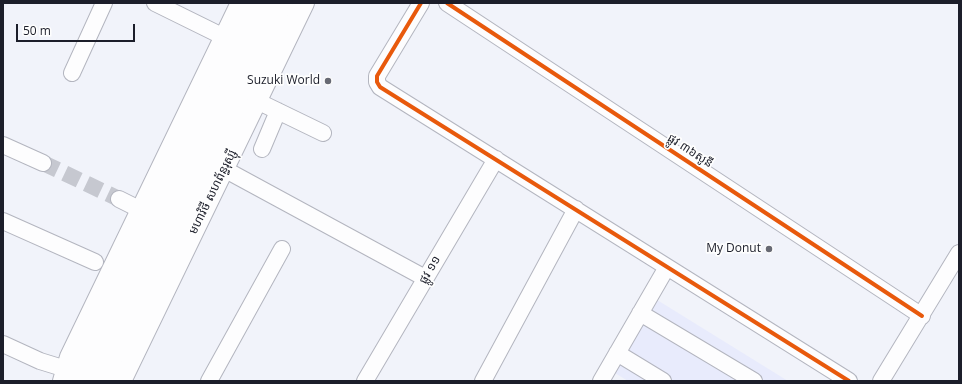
<!DOCTYPE html>
<meta charset="utf-8">
<style>
body{margin:0}
#map{position:relative;width:962px;height:384px;overflow:hidden;background:#f1f3fa;font-family:"Open Sans",sans-serif}
canvas{display:block}
.frame{position:absolute;inset:0;border:4px solid #1c1e2a;pointer-events:none}
.scale{position:absolute;left:16px;top:24px;width:119px;height:18px;box-sizing:border-box;border:2px solid #1c1e2a;border-top:0;padding-left:5px;font-size:12px;line-height:14px;white-space:nowrap;color:#1c1e2a;-webkit-text-stroke:3px #fefefe;paint-order:stroke}
</style>
<div id="map">
<canvas width="962" height="384"></canvas>
<div class="frame"></div>
<div class="scale">50 m</div>
</div>
<script>
const c = document.querySelector('canvas').getContext('2d');
c.lineJoin = 'round';
function paint(path, color) {
  c.fillStyle = color;
  c.fill(path, 'evenodd');
}
function strokePath(path, color, width, dash) {
  c.strokeStyle = color;
  c.lineWidth = width;
  c.lineCap = dash ? 'butt' : 'round';
  c.setLineDash(dash || []);
  c.stroke(path);
}
function drawText(font, color, halo, rows, align = 'center') {
  c.font = font + ' "Open Sans","Noto Sans Khmer",sans-serif';
  c.lineWidth = 3.5;
  c.setLineDash([]);
  c.textBaseline = 'middle';
  c.strokeStyle = halo;
  c.fillStyle = color;
  for (const [text, x, y, turn = 0] of rows) {
    c.save();
    c.translate(x, y);
    c.rotate((+turn || 0) * Math.PI / 180);
    c.textAlign = isNaN(turn) ? turn : align;
    if (halo) c.strokeText(text, 0, 0);
    c.fillText(text, 0, 0);
    c.restore();
  }
}
paint(new Path2D(`
 M654,298L788,381H628L610,370Z`), '#e8ebfc');
strokePath(new Path2D(`
 M43,163L119,199`), '#c6c8d0', 16, [16, 8]);
const minor = new Path2D(`
 M155,3L224,37
 M421,3L377,76V82L380,87L849,381
 M447,3L922,316
 M72,73L104,3
 M257,101L323,133
 M3,145L43,163
 M262,149L278,111
 M224,169L425,278
 M119,199L141,210
 M3,221L95,262
 M640,313L754,381
 M3,344L40,361L66,369
 M617,353L663,381
 M209,381L282,249
 M365,381L496,159
 M483,381L576,209
 M601,381L667,267
 M881,381L959,253`);
const major = new Path2D(`
 M63,381L70,357L241,3
 M121,381L304,3`);
const highway = new Path2D(`
 M79,381L89,363L262,3
 M101,381L106,368L282,3`);
strokePath(minor, '#b3b5bf', 18);
strokePath(major, '#b3b5bf', 22);
strokePath(highway, '#b3b5bf', 24);
strokePath(minor, '#fdfdfe', 16);
strokePath(major, '#fdfdfe', 20);
strokePath(highway, '#fdfdfe', 22);
strokePath(new Path2D(`
 M421,3L377,76V82L380,87L849,381
 M447,3L922,316`), '#e8590c', 4);
for (const [x, y, r, color] of [
 [328,81,4,"#676973"],
 [769,249,4,"#676973"]
]) {
  const dot = new Path2D();
  dot.arc(x, y, r, 0, 2 * Math.PI);
  c.fillStyle = color;
  c.fill(dot);
  strokePath(dot, '#fefefe', 1.5);
}
drawText('12px', '#1c1e2a', '#fefefe', [
 ["Suzuki World",320,81],
 ["My Donut",761,249]
], 'right');
drawText('12px', '#1c1e2a', '#fefefe', [
 ["ផ្លូវ ៣៦សូនី",690,151,33],
 ["មហាវិថី សហព័ន្ធរុស្ស៊ី",213,192,-64],
 ["ផ្លូវ ១១",430,270,-60]
]);
</script>
